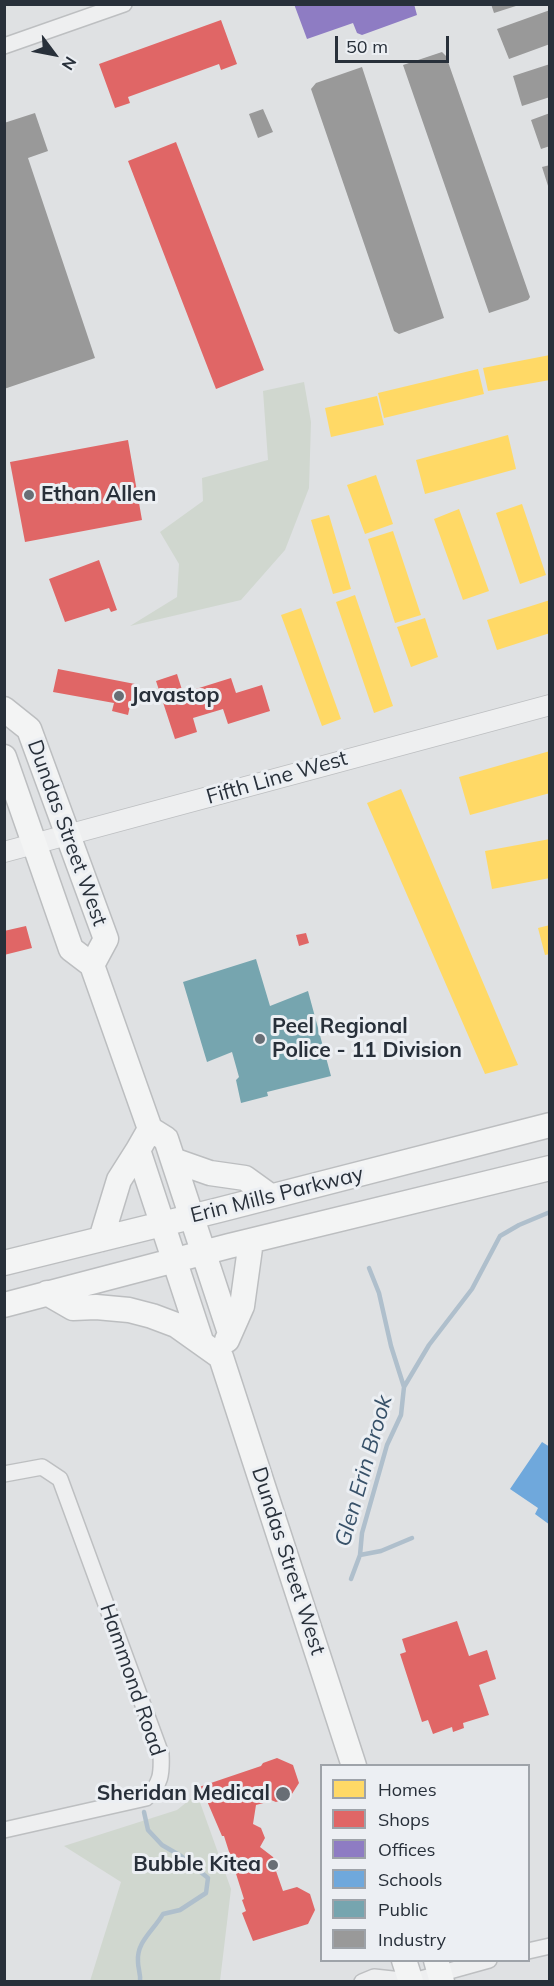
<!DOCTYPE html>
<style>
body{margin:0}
#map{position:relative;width:554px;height:1986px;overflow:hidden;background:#dfe1e3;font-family:Mulish,sans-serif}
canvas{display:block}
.frame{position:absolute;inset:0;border:6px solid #28303a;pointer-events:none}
.legend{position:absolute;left:320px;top:1764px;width:210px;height:198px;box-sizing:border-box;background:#eceff3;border:2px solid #9ea3a9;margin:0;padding:8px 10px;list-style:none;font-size:18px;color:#28303a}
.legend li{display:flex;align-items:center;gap:12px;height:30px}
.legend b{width:30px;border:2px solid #9ea3a9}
.north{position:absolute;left:24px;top:24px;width:60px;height:60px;-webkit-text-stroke:4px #eceff3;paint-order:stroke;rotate:122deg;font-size:16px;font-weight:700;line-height:24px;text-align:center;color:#28303a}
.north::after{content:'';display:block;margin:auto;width:21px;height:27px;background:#28303a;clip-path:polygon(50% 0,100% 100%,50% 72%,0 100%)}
.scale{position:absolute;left:335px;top:36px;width:114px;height:27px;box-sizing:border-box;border:3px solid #28303a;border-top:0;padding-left:8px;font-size:18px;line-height:21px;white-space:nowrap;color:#28303a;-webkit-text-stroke:4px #eceff3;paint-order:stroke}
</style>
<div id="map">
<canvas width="554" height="1986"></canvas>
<div class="frame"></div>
<ul class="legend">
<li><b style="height:16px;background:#ffd966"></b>Homes</li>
<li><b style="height:16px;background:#e06666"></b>Shops</li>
<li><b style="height:16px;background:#8e7cc3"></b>Offices</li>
<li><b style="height:16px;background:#6fa8dc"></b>Schools</li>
<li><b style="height:16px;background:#76a5af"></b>Public</li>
<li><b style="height:16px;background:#999"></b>Industry</li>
</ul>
<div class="north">N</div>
<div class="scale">50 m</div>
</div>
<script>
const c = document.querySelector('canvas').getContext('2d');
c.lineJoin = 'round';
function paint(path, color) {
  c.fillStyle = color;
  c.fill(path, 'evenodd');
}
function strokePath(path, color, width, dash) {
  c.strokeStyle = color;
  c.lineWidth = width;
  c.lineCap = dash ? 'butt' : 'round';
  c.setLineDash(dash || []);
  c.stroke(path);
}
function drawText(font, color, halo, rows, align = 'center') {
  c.font = font + ' Mulish,sans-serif';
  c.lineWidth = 6;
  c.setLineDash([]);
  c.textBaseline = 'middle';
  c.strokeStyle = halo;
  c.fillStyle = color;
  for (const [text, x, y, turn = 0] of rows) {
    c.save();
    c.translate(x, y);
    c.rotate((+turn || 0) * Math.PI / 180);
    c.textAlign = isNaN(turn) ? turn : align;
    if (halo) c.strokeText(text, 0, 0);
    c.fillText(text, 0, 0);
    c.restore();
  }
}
paint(new Path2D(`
 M304,382L311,422L309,488L285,550L241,600L130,626L177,597L179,564L160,532L203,501L202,478L268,460L263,391Z
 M197,1794L231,1889L220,1981H90L121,1882L64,1846L177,1810Z`), '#d0d7cf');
paint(new Path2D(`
 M550,355V380L488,391L483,368Z
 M478,369L484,394L384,418L378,393Z
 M377,396L384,425L331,437L325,408Z
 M508,435L516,469L425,494L416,460Z
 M376,475L393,524L365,534L347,485Z
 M522,504L546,575L520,584L496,513Z
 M459,509L489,591L463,600L434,519Z
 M329,515L351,589L333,594L311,520Z
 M393,531L421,615L395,623L368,539Z
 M355,595L393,706L374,713L336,602Z
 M550,600V633L497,650L487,620Z
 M301,608L341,719L322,726L281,615Z
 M425,618L438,657L411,667L397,627Z
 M550,751V793L470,815L459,777Z
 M401,789L518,1065L485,1074L367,803Z
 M550,839V878L492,889L485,851Z
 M550,925V954L545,955L538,928Z`), '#ffd966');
paint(new Path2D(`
 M221,20L237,64L221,70L219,64L128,97L130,103L115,108L99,64Z
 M176,142L264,370L216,389L128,161Z
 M128,440L142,520L25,542L10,462Z
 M99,560L117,610L111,612L109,608L65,622L49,579Z
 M58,669L135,684L128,715L112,711L114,703L53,692Z
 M177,674L183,693L231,678L236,693L262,685L270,711L228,724L223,709L193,718L197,732L175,739L156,681Z
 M26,926L32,948L4,955V931Z
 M306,933L309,943L299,946L296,935Z
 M457,1621L469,1656L487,1650L496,1679L479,1685L489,1715L463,1723L464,1728L453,1732L452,1727L433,1734L428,1720L422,1722L400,1654L406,1652L402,1639Z
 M277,1758L293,1765L299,1783L290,1797L276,1802L271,1800V1801L256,1805L253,1824L261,1828L265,1838L260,1847L273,1857L278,1870L276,1871L283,1891L297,1887L310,1894L315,1910L308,1924L253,1941L242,1913L246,1911L242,1900L244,1899L224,1836H222L207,1801H204L199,1787L261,1766L263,1763Z`), '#e06666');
paint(new Path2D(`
 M294,4H414L417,15L362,35L357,33L353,23L307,39Z`), '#8e7cc3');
paint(new Path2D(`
 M542,1442L550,1447V1525L535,1514L538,1508L510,1489Z`), '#6fa8dc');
paint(new Path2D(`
 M256,959L270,1006L308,991L331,1076L267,1092L268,1096L241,1103L236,1080L239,1077L232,1052L207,1062L183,982Z`), '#76a5af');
paint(new Path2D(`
 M491,4H519V5L494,13Z
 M550,10V44L509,59L497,29Z
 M442,52L446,56L530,297L528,300L489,313L403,65Z
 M550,64V97L522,106L513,76Z
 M362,67L444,318L399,334L394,331L311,89L316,83Z
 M263,109L273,132L258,138L249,114Z
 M35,113L48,151L28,158L95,358L4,389V123Z
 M550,113V146L541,149L531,120Z
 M550,165V189H549L542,167Z`), '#999');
strokePath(new Path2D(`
 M404,1387L429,1345L472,1289L500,1236L519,1225L550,1212
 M360,1555L381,1551L412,1538
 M351,1579L360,1555L362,1533L387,1445L401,1415L404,1387L391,1346L379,1293L369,1268
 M140,1982C141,1974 138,1969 138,1962C136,1942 154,1930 163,1914L180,1910L206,1893L208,1878L181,1856L162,1845L148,1830L144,1812`), '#afbfcc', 4.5);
const minor = new Path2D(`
 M4,46L124,4
 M4,1474L42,1467L60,1479L161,1754C162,1774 161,1784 146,1798L4,1830
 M528,1951L550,1946
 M362,1982L374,1977L411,1981
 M410,1982L489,1960`);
const tertiary = new Path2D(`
 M4,852L550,705`);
const primary = new Path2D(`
 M4,709L29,729L106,939L92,965
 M4,757L71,949L92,965L150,1129L166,1139L230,1333
 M150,1129L138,1150L201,1341
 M173,1160L210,1173L245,1178L270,1196
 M101,1239L119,1180L138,1150
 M4,1263L219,1210L550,1125
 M47,1293L73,1308L96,1307L129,1310L152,1316L176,1325L221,1357L354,1766
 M4,1305L229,1246L550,1168
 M227,1340L242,1306L251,1241
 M404,1960L411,1982
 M436,1960L442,1982`);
strokePath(minor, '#bdbfc1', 18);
strokePath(tertiary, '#bdbfc1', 22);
strokePath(primary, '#bcbec0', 27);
strokePath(minor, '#eeeff0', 15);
strokePath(tertiary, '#eeeff0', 20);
strokePath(primary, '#f3f4f4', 24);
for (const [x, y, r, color] of [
 [29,495,6,"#686e75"],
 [119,696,6,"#686e75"],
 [260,1039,6,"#686e75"],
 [283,1794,8,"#686e75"],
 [273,1865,6,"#686e75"]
]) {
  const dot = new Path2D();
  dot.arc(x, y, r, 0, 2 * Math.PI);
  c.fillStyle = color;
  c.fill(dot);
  strokePath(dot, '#eceff3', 2);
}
drawText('bold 21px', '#28303a', '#eceff3', [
 ["Ethan Allen",41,495],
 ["Javastop",131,696],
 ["Peel Regional",272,1027],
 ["Police - 11 Division",272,1051],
 ["Sheridan Medical",270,1794,"right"],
 ["Bubble Kitea",261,1865,"right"]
], 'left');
drawText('21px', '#28303a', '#eceff3', [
 ["Fifth Line West",277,778,-16],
 ["Dundas Street West",67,833,70],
 ["Erin Mills Parkway",277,1195,-14],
 ["Dundas Street West",288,1561,72],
 ["Hammond Road",132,1680,71]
]);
drawText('italic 22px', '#375169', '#eceff3', [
 ["Glen Erin Brook",364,1471,-74]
]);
</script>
